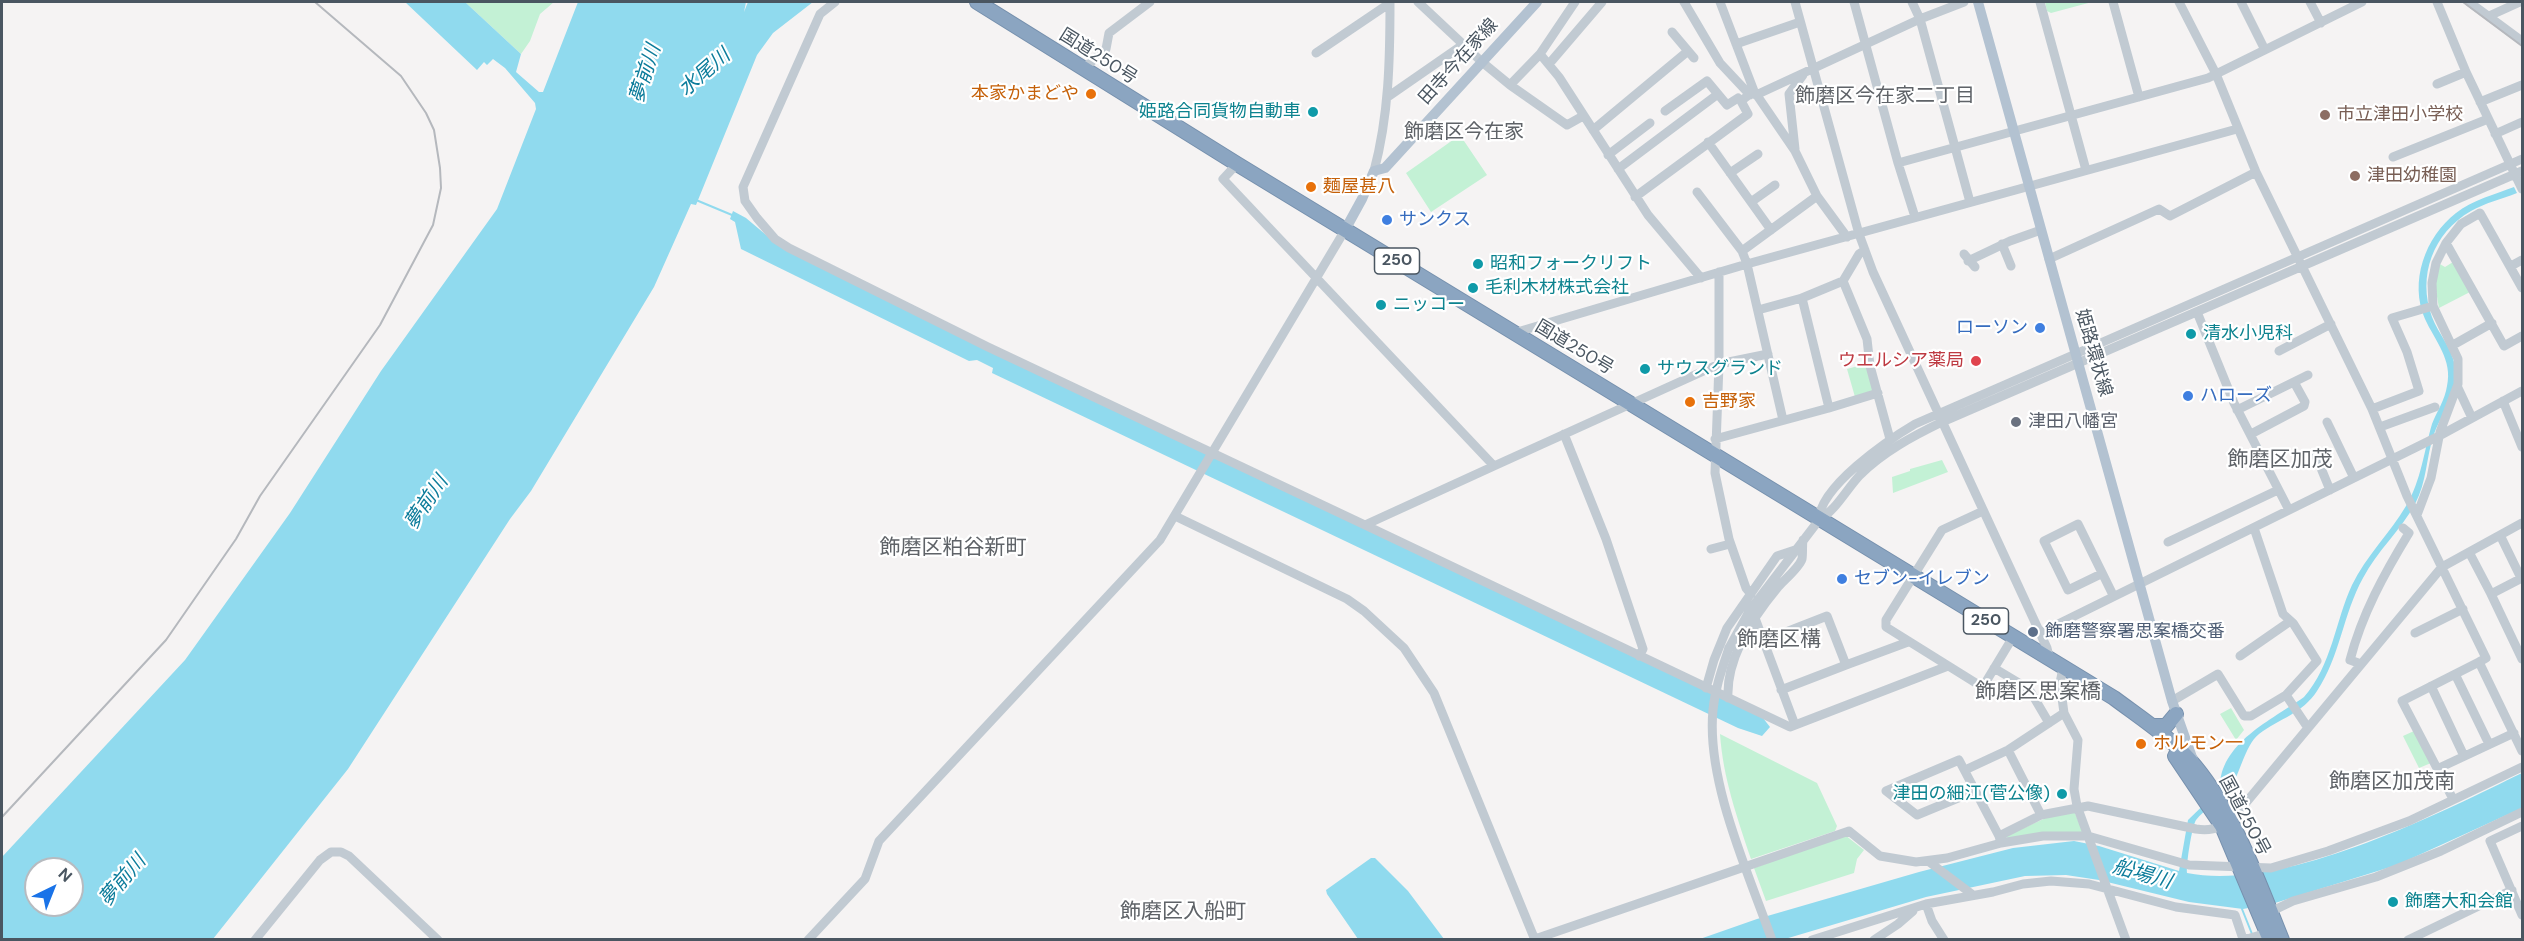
<!DOCTYPE html>
<meta charset="utf-8">
<style>
body{margin:0}
#map{position:relative;width:2524px;height:941px;overflow:hidden;background:#f5f3f3;font-family:"DM Sans",sans-serif}
canvas{display:block}
.frame{position:absolute;inset:0;border:3px solid #4a5661;pointer-events:none}
.north{position:absolute;left:24px;top:857px;width:60px;height:60px;box-sizing:border-box;background:#fff;border:2px solid #b7bbc0;border-radius:50%;rotate:43deg;font-size:16px;font-weight:700;line-height:24px;text-align:center;color:#4a5661}
.north::after{content:'';display:block;margin:auto;width:21px;height:27px;background:#1a73e8;clip-path:polygon(50% 0,100% 100%,50% 72%,0 100%)}
</style>
<div id="map">
<canvas width="2524" height="941"></canvas>
<div class="frame"></div>
<div class="north">N</div>
</div>
<script>
const c = document.querySelector('canvas').getContext('2d');
c.lineJoin = 'round';
function paint(path, color) {
  c.fillStyle = color;
  c.fill(path, 'evenodd');
}
function strokePath(path, color, width, dash) {
  c.strokeStyle = color;
  c.lineWidth = width;
  c.lineCap = dash ? 'butt' : 'round';
  c.setLineDash(dash || []);
  c.stroke(path);
}
function drawText(font, color, halo, rows, align = 'center') {
  c.font = font + ' "DM Sans","Noto Sans JP",sans-serif';
  c.lineWidth = 4.5;
  c.setLineDash([]);
  c.textBaseline = 'middle';
  c.strokeStyle = halo;
  c.fillStyle = color;
  for (const [text, x, y, turn = 0] of rows) {
    c.save();
    c.translate(x, y);
    c.rotate((+turn || 0) * Math.PI / 180);
    c.textAlign = isNaN(turn) ? turn : align;
    if (halo) c.strokeText(text, 0, 0);
    c.fillText(text, 0, 0);
    c.restore();
  }
}
paint(new Path2D(`
 M465,2H554L540,14L530,41L521,54Z
 M2045,2H2092L2051,13L2047,11Z
 M1460,135L1487,175L1431,212L1406,173Z
 M2453,262L2470,292L2439,308L2435,285L2438,263L2445,267Z
 M1865,364L1874,391L1855,397L1847,369Z
 M1942,460L1948,472L1893,493L1892,477L1910,471V469Z
 M2231,708L2244,730L2236,740L2220,714Z
 M2414,731L2431,763L2419,768L2403,736Z
 M1720,734L1817,783L1837,826L1835,831L1751,859C1737,817 1723,778 1720,734Z
 M2074,811L2083,832L2007,839L2006,836L2048,817Z
 M1845,835L1864,850L1857,859L1854,873L1766,901L1754,868Z`), '#c3f1d5');
paint(new Path2D(`
 M405,2H465L521,54L516,72L539,92H543L578,2H746L744,12L748,2H813L773,33L757,55L696,205L691,204L654,287L531,491L510,519L348,769L213,939H2V857L185,660L290,513L381,371L497,209L536,109L535,103L505,68L493,59L487,65L484,62L477,70ZM36,869H72V905H36Z
 M2514,187L2517,193C2502,199 2485,203 2471,211C2433,233 2417,276 2432,317C2438,333 2452,348 2455,366C2460,389 2442,413 2434,434C2426,457 2427,482 2415,504C2401,530 2377,551 2363,578C2343,614 2340,657 2317,691C2303,713 2279,719 2259,734C2244,746 2240,777 2227,793C2218,804 2204,809 2196,820C2192,826 2186,864 2187,873C2283,892 2436,815 2522,773V808L2397,865L2275,903L2243,909L2189,902L2099,880L2066,875L2025,876L1926,897L1785,939L1697,940L1757,919L1919,872L2013,848L2074,841L2099,846L2179,871L2188,820L2220,789C2219,743 2272,720 2304,697C2332,665 2335,622 2352,585C2366,556 2390,533 2406,506C2421,481 2424,451 2432,424C2437,411 2445,400 2447,386C2453,360 2435,341 2425,319C2409,282 2425,237 2456,213C2472,200 2496,194 2514,187Z
 M733,211L746,218L778,245L1763,718L1770,727L1762,736L1738,728L992,373L993,368L977,360L969,361L741,249L735,222L730,219Z
 M1371,858H1375L1408,891L1444,939H1358L1327,894L1326,890Z`), '#90daee');
strokePath(new Path2D(`
 M696,200L732,215
 M2242,909L2252,934`), '#90daee', 2);
const highway = new Path2D(`
 M977,2L1237,164L2114,698C2142,719 2172,738 2195,766C2234,813 2259,883 2282,940
 M2152,726H2166L2176,714
 M2175,756L2222,826L2270,940`);
strokePath(highway, '#7690ad', 16);
strokePath(new Path2D(`
 M835,2L820,14L743,187L745,201L757,218L775,239L789,248L988,347L1365,525L1494,466L1223,179L1237,164
 M1418,2L1482,62L1510,85L1567,125L1583,116
 M1684,2L1720,63L1750,95
 M1720,2L1754,91L1795,151L1817,196L1847,237
 M1795,2L1859,234L1873,272L2047,648L2050,660
 M1854,2L1898,163L1915,217
 M1912,2L1920,19L1970,202
 M2040,2L2086,170
 M2113,2L2139,97
 M2179,2L2216,74L2256,172L2372,409L2407,496L2486,658L2479,662L2522,751
 M2241,2L2265,50
 M2310,2L2321,23
 M2437,2L2466,72L2522,189
 M2469,2L2522,41
 M2489,16L2520,2
 M1672,32L1694,58
 M1736,44L1800,22
 M1316,53L1390,3
 M1540,54L1575,2
 M1549,64L1602,2
 M1083,69L1106,49L1109,33L1150,2
 M2437,84L2466,72
 M1510,85L1540,54L1559,77L1648,215L1701,278
 M1756,95L1920,19L1964,2
 M1389,96L1464,44
 M2480,102L2522,85
 M1665,111L1707,81L1727,105L1738,98L1741,101L1754,91
 M1593,130L1688,51
 M2495,134L2522,122
 M1708,142L1771,230
 M1795,149L1789,94L1803,75
 M1608,155L1650,123
 M2393,157L2488,119
 M1898,163L2208,78L2362,2
 M1618,169L1718,94
 M1374,171C1389,115 1390,59 1390,2
 M1730,173L1758,154
 M1697,192L1742,251L1747,264L1783,420
 M1635,197L1748,114L1741,101
 M1751,202L1775,185
 M2446,243L2504,346L2522,336
 M2002,244L2011,266
 M1865,250L1859,254L1843,281L1867,339L1870,366L1890,439
 M1742,251L1817,196
 M1964,254L1975,267
 M2049,259L2159,209L2170,216L2256,172
 M1968,261L2010,241L2041,230
 M2511,266L2522,260
 M1719,272V364L1715,473L1729,539L1746,588L1751,594
 M1802,298L1843,281
 M2197,312L2234,403L2289,510
 M1514,333L1747,264L2237,129
 M2453,345L2492,323
 M2279,351L2331,324
 M2458,388L2472,418
 M2503,401L2522,447
 M1829,408L1878,393
 M2372,409L2419,391L2407,352L2392,318L2433,306
 M2237,410L2308,375
 M2327,422L2354,478
 M2380,427L2435,407
 M1564,434L1606,539L1643,649L1639,656
 M2251,434L2304,406L2305,402L2294,382
 M1715,439L1829,408L1802,298L1758,310
 M2316,456L2330,490
 M1494,466L1719,364L1768,354
 M1983,511L1942,530L1886,620V627L1979,685H1984L2013,637
 M2417,515L2431,478L2440,432L2458,384V359L2433,306L2432,283L2436,263L2446,243L2461,224L2480,213L2522,288
 M1175,516L1347,599L1364,611L1404,648L1434,693L1535,940
 M1819,520C1819,487 1888,440 1915,424L2522,159
 M1365,525L1790,727L1948,666
 M2500,535L2521,578
 M2168,542L2278,490
 M1711,549L1730,544
 M2469,552L2491,594L2522,578
 M2101,574L2068,590L2044,541L2078,524L2113,595
 M2491,594L2522,659
 M1755,618L1795,725
 M2040,633L2439,436L2522,391
 M2415,633L2463,609
 M1763,641L1827,616L1846,665L1781,690
 M1729,648L1750,610L1819,520C1836,510 1846,490 1860,475C1883,452 1913,436 1942,422L2522,171
 M2240,656L2289,622
 M2361,664L2350,660C2362,614 2384,574 2409,533L2403,528
 M1846,665L1908,642
 M1994,668L2029,689L2049,723
 M2063,668L2060,683L2064,713L2078,740L2074,789L2077,806L2126,940
 M2455,674L2489,744
 M2431,686L2464,756
 M1706,688L1714,660L1727,628L1777,556L1795,550
 M2286,695L2308,728
 M1728,698C1726,657 1753,617 1778,587C1785,579 1799,568 1802,559C1803,553 1802,546 1803,540
 M2172,701L2218,674L2244,716H2251L2286,695L2317,661L2293,623L2283,614L2254,528
 M2008,750L2041,815
 M2437,769L2514,733
 M1965,770L2008,750L2064,713
 M2453,799L2402,701L2479,662
 M2522,826L2490,841L2522,915
 M1999,836L2041,815L2088,806L2196,829C2217,832 2225,825 2239,811L2442,567L2522,523
 M2001,843L2043,836H2088L2189,865L2271,868L2328,851L2409,821L2522,767
 M1928,861L1973,895
 M1926,904L1932,921L1944,940
 M2268,913L2293,901L2376,877L2441,851L2522,812
 M1535,939L1849,831L1880,856L1916,862L1947,858L2001,843L1999,836L1959,760L1886,791L1917,815L1975,791
 M255,940L320,860L331,852H341L349,856L438,940
 M808,940L865,879L879,841L1160,540L1345,230
 M1812,940L1926,904L1993,892L2023,884L2051,881L2089,884L2176,907L2235,915L2242,936L2247,939L2267,933
 M1874,940L1898,924L1913,911
 M2408,940L2512,890`), '#c1cad2', 9);
strokePath(new Path2D(`
 M1978,2L2172,701L2194,763
 M1345,230L1362,199L1374,171L1385,168L1537,2`), '#b3c2d1', 10);
strokePath(highway, '#8ba5c1', 14);
strokePath(new Path2D(`
 M2463,2L2522,46
 M2,817L166,640L236,539L260,496L380,325L433,225L441,188L440,168L434,130L426,113L401,76L315,2`), '#b5b8bd', 2);
strokePath(new Path2D(`
 M1729,648C1722,669 1715,688 1713,710C1706,781 1748,872 1772,940`), '#c1cad2', 9);
for (const [x, y, r, color] of [
 [1091,94,6,"#e8710a"],
 [1313,112,6,"#0f9aa8"],
 [2325,115,6,"#8d6e63"],
 [2355,176,6,"#8d6e63"],
 [1311,187,6,"#e8710a"],
 [1387,220,6,"#3f7fe0"],
 [1478,264,6,"#0f9aa8"],
 [1473,288,6,"#0f9aa8"],
 [1381,305,6,"#0f9aa8"],
 [2040,328,6,"#3f7fe0"],
 [2191,334,6,"#0f9aa8"],
 [1976,361,6,"#e0444e"],
 [1645,369,6,"#0f9aa8"],
 [2188,396,6,"#3f7fe0"],
 [1690,402,6,"#e8710a"],
 [2016,422,6,"#6b7280"],
 [1842,579,6,"#3f7fe0"],
 [2033,632,6,"#5c6f8a"],
 [2141,744,6,"#e8710a"],
 [2062,794,6,"#0f9aa8"],
 [2393,902,6,"#0f9aa8"]
]) {
  const dot = new Path2D();
  dot.arc(x, y, r, 0, 2 * Math.PI);
  c.fillStyle = color;
  c.fill(dot);
  strokePath(dot, '#fff', 2);
}
for (const [x, y, w] of [
 [1397,261,45],
 [1986,621,45]
]) {
  const box = new Path2D();
  box.roundRect(x - w / 2, y - 13, w, 26, 4.5);
  c.fillStyle = '#fff';
  c.fill(box);
  strokePath(box, '#4a5661', 1.5);
}
drawText('bold 16px', '#4a5661', null, [
 ["250",1397,261],
 ["250",1986,621]
]);
drawText('18px', '#4a5661', '#fff', [
 ["国道250号",1098,57,32],
 ["田寺今在家線",1459,62,-48],
 ["国道250号",1574,348,31],
 ["姫路環状線",2093,353,74],
 ["国道250号",2244,816,62]
]);
drawText('18px', '#c56008', '#fff', [
 ["本家かまどや",1079,94,"right"],
 ["麺屋甚八",1323,187],
 ["吉野家",1702,402],
 ["ホルモン一",2153,744]
], 'left');
drawText('18px', '#0d838f', '#fff', [
 ["姫路合同貨物自動車",1301,112,"right"],
 ["昭和フォークリフト",1490,264],
 ["毛利木材株式会社",1485,288],
 ["ニッコー",1393,305],
 ["清水小児科",2203,334],
 ["サウスグランド",1657,369],
 ["津田の細江(菅公像)",2050,794,"right"],
 ["飾磨大和会館",2405,902]
], 'left');
drawText('18px', '#785e54', '#fff', [
 ["市立津田小学校",2337,115],
 ["津田幼稚園",2367,176]
], 'left');
drawText('18px', '#366cbe', '#fff', [
 ["サンクス",1399,220],
 ["ローソン",2028,328,"right"],
 ["ハローズ",2200,396],
 ["セブン-イレブン",1854,579]
], 'left');
drawText('18px', '#be3a42', '#fff', [
 ["ウエルシア薬局",1964,361]
], 'right');
drawText('18px', '#5b616d', '#fff', [
 ["津田八幡宮",2028,422]
], 'left');
drawText('18px', '#4e5e75', '#fff', [
 ["飾磨警察署思案橋交番",2045,632]
], 'left');
drawText('italic 20px', '#0c7c9b', '#fff', [
 ["水尾川",705,73,-41],
 ["夢前川",646,74,-72],
 ["夢前川",427,503,-56],
 ["船場川",2142,875,16],
 ["夢前川",123,881,-50]
]);
drawText('20px', '#5f6368', '#fff', [
 ["飾磨区今在家二丁目",1885,97],
 ["飾磨区今在家",1464,133]
]);
drawText('21px', '#5f6368', '#fff', [
 ["飾磨区加茂",2280,460],
 ["飾磨区粕谷新町",953,548],
 ["飾磨区構",1779,640],
 ["飾磨区思案橋",2038,692],
 ["飾磨区加茂南",2392,782],
 ["飾磨区入船町",1183,912]
]);
</script>
